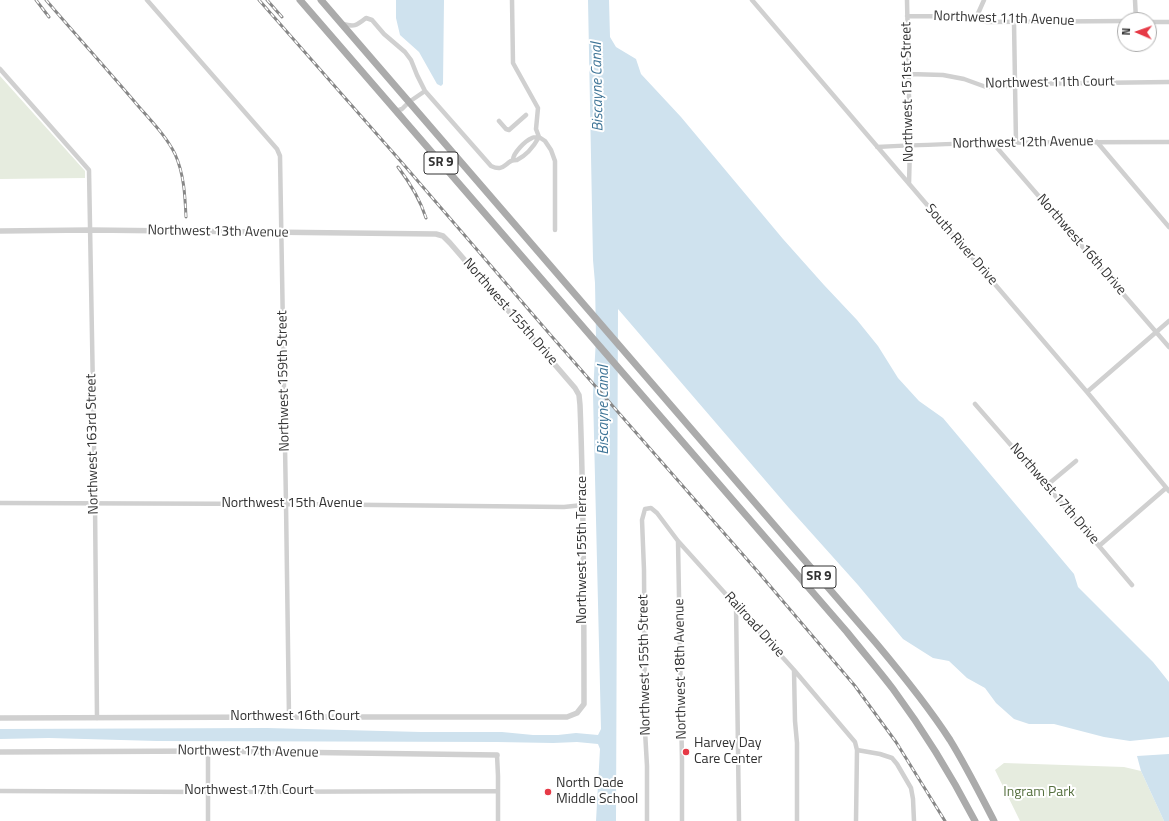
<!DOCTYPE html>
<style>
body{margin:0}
#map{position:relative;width:1169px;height:821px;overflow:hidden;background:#fff;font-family:"Titillium Web",sans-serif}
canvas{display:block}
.north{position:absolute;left:1117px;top:12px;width:40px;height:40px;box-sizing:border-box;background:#fff;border:1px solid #adadad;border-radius:50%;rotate:272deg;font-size:11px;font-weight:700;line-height:16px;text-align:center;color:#333}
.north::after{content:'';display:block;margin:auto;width:14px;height:18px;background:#e63946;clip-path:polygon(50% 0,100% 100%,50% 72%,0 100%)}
</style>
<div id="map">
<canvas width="1169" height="821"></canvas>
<div class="north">N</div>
</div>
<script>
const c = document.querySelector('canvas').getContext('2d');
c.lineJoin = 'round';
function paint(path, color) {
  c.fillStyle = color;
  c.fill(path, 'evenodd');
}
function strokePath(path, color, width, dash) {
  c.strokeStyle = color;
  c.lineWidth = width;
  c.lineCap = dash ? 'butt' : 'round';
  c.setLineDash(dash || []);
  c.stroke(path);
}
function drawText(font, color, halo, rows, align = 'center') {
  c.font = font + ' "Titillium Web",sans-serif';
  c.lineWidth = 4;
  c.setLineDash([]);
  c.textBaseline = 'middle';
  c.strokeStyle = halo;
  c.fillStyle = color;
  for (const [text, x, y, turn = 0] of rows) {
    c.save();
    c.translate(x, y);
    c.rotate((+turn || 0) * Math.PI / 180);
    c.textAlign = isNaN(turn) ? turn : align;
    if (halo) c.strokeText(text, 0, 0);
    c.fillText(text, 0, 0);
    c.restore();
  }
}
paint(new Path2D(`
 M0,76L85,171V178L0,179Z
 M1004,763L1124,767L1141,771L1164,821H1020L995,770Z`), '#e6ecdf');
paint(new Path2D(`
 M396,0H444L443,84L441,86L437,84L419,52L400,35L396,18Z
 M588,0H609L610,37L616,47L636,59L641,74L681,117L783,239L824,285L857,320L878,346L898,378L919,401L943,418L1074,574L1078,587L1153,662L1169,682V737L1130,741L1104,737L1054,724H1029L1014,719L996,703L985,688L967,678L949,661L933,658L903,639L858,585L789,508L618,309L616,821H596L600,749L598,744L577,742L553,743L497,742L157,741L49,738L0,739V729L267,728L421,732H502L533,735H558L576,733L598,735L601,729L593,394L596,338L595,283L593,260Z
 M1169,754V821H1164L1141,771L1137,756Z`), '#cfe2ee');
strokePath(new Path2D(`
 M147,0L277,149L280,156L286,504L289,717
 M512,0L513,63L538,108L536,129L539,137L545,141L551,150L555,161V230
 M752,0L1087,392L1169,491
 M907,0L910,145L909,184
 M1135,0L1136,20
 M907,16C933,17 962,14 987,22L1125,21
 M976,18L984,0
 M1014,22L1016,143
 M1149,22H1169
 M343,24C354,27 356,26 366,18L372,20L384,34L405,52L411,60L417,75L425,91L491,166C502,171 503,166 511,161C513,160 515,160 517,160C527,155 534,146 539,137
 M0,69L89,170L95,503L97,718
 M909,74L943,75L964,79L986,87L1006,86L1015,84L1169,82
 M396,111L402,109L409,102L425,91
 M499,121L506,129L509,130L526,115
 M992,142L1169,347
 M1097,142L1169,227
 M877,147C974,142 1072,142 1169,142
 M513,160C513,153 525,141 532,138C533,137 538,137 539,137
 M1087,392L1169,321
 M975,404L1099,546L1132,585
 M1046,486L1076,461
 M0,503L286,504L564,507L583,505
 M678,541L682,761V821
 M1099,546L1166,488
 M736,605L739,821
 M794,670L795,721L797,743V821
 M857,750L880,754L892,758L897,764L911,788L913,799L914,821
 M497,755L498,776V821
 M0,791L208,792L498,791
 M208,821V751
 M647,821V766L645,731L644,570L642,520L645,509L651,508L657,513L678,541L794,670L855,742L857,750L856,821`), '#d0d0d0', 4.5);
strokePath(new Path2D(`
 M0,231L90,230L436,234L443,236L450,243L575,388L579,395L580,405C584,505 584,604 584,704L577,713L567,717H289L0,718
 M0,752L208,751L497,755`), '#d0d0d0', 5.5);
strokePath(new Path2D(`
 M300,0L847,632C862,651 878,669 893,689C924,731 951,775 975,821
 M321,0L876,643C902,674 928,706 950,740C966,766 980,794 994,821`), '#ababab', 7);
const rail = new Path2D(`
 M36,0L49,17
 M46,0C75,34 105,67 134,101C148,118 165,134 175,154C184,174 185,195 186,217
 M259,0L404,165L554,339L759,573L855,686L896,742L945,821
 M267,0L282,17
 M398,167C410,183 420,199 426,218`);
strokePath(rail, '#888', 3);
strokePath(rail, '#fff', 1.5, [4.5]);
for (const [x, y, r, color] of [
 [686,752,4,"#e63946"],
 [548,792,4,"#e63946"]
]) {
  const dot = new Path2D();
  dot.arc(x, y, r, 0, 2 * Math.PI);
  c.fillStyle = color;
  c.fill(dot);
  strokePath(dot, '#fff', 1.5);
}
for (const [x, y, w] of [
 [441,163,34],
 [819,577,34]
]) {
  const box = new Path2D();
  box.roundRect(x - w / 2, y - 11, w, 22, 3);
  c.fillStyle = '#fff';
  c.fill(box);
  strokePath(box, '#333', 1);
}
drawText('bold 13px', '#333', null, [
 ["SR 9",441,163],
 ["SR 9",819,577]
]);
drawText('14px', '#333', '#fff', [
 ["Northwest 11th Avenue",1004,19,2],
 ["Northwest 11th Court",1050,83,-1],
 ["Northwest 151st Street",908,92,-91],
 ["Northwest 12th Avenue",1023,143,-1],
 ["Northwest 13th Avenue",218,232,1],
 ["South River Drive",961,245,49],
 ["Northwest 16th Drive",1081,245,49],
 ["Northwest 155th Drive",510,312,49],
 ["Northwest 159th Street",284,381,-91],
 ["Northwest 163rd Street",93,444,-91],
 ["Northwest 17th Drive",1054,494,49],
 ["Northwest 15th Avenue",292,504],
 ["Northwest 155th Terrace",583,550,-90],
 ["Railroad Drive",754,625,48],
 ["Northwest 155th Street",645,665,-91],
 ["Northwest 18th Avenue",681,669,-91],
 ["Northwest 16th Court",295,717],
 ["Northwest 17th Avenue",248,752,1],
 ["Northwest 17th Court",249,791]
]);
drawText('14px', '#333', '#fff', [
 ["Harvey Day",694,744],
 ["Care Center",694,760],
 ["North Dade",556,784],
 ["Middle School",556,800]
], 'left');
drawText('14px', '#56703f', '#fff', [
 ["Ingram Park",1039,793]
]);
drawText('italic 15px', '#3f7597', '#fff', [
 ["Biscayne Canal",598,87,-91],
 ["Biscayne Canal",604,410,-90]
]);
</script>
